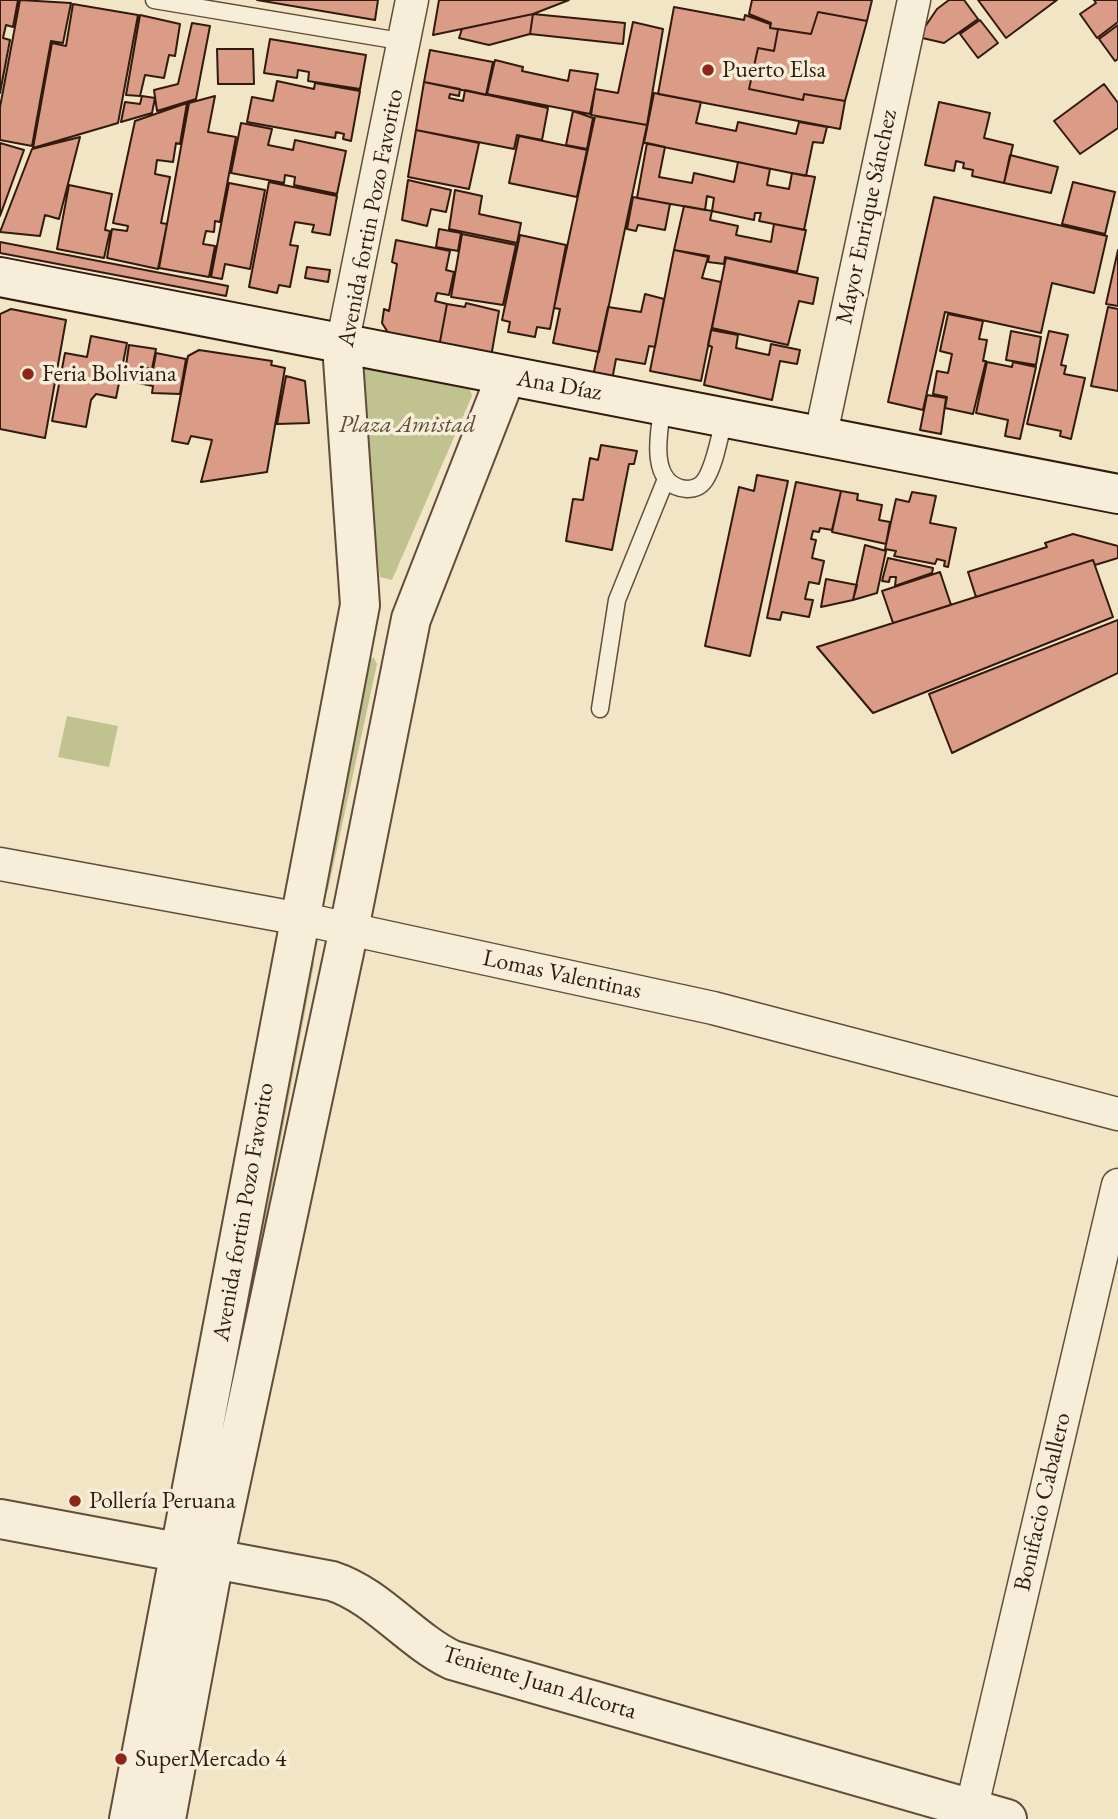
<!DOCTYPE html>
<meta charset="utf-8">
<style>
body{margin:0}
canvas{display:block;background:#f2e5c5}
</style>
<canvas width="1118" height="1819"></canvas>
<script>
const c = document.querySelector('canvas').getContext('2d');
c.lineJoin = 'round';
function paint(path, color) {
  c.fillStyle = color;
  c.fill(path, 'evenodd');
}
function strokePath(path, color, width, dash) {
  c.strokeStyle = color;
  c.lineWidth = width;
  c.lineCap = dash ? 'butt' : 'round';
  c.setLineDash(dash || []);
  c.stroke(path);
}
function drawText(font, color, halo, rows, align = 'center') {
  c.font = font + ' "EB Garamond",serif';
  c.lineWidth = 7;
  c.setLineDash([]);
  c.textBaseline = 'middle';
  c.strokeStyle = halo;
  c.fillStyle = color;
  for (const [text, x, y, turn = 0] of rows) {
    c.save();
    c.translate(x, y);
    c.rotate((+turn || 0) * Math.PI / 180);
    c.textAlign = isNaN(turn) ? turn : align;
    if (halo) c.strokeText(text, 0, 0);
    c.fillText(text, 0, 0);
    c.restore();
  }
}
paint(new Path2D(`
 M356,367L470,389L472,396L392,580L380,577L351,372Z
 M374,658L377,664L328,890L323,895L369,659Z
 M67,716L118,726L109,767L58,757Z
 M312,958L314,964L211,1510L206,1514Z`), '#c0c390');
const building = new Path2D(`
 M0,0H18L13,27L6,25L3,38L10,40L0,93Z
 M20,0L71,3L63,43L51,41L32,146L0,140V107Z
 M257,0H378L375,20Z
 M439,0H569L533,14L433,35Z
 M752,0H872L867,21L818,12L811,34L770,28L771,23L749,14Z
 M949,0H964L978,19L944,43L918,37L937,9Z
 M978,0H1057L1006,38Z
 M1094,0H1118V22L1097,38L1080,14L1096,3Z
 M73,4L138,15L118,123L33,148L52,43L66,46Z
 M674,7L744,20L745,15L770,24V28L778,29L774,51L758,48L749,89L803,100L804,94L845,101L840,129L658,94Z
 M818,12L867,21L845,101L804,94L803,100L749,89L758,48L774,51L778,29L811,34Z
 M533,14L530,34L489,45L459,38L462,29Z
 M533,14L625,23L623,44L530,34Z
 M140,15L180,24L175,56L169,55L164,78L145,75L140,96L126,95Z
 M980,20L998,43L978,58L960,34Z
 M633,22L663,29L647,125L591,115L595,89L618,93Z
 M192,23L210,26L196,99L157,111L154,90L178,84Z
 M1118,25V59L1115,61L1099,39Z
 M270,39L366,55L360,89L308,81L309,72L298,70L297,78L264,73Z
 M217,49H253L254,84H218Z
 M430,50L493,62L486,95L424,82Z
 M495,60L523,67L522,71L568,81L570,70L598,74L590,114L487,94Z
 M277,81L314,89L315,83L360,91L351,141L343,139L344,134L336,132L335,138L247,122L252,97L273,101Z
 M424,82L460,89L459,96L450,94L449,98L463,101L465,90L548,108L542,140L517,135L514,149L416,130Z
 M1104,84L1118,103V128L1080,154L1054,121Z
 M654,93L701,102L696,123L736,131L738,122L796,134L799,122L827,127L823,143L813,142L806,176L644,143Z
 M142,96L155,98L152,113L121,122L125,102L140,104Z
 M215,96L208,132L236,137L220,222L215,221L214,232L206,231L203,244L215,246L209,277L159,268L189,103Z
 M939,102L990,113L984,138L1013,145L1004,183L972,176L973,170L963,168L964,163L956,161L954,171L925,165Z
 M187,103L180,144L176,143L173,162L157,160L155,174L170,177L161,223L167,224L158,269L107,258L112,229L127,231L128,226L113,223L135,121Z
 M573,111L593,118L587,149L566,145Z
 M595,116L647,125L599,352L553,343L560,309L554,308Z
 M241,123L272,129L268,145L293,150L295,140L346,151L337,194L294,185L295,177L285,175L284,183L231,173Z
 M416,130L479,143L469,189L408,177Z
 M519,136L587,150L577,197L509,183Z
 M80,137L59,219L45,215L40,236L0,232L32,149Z
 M0,143L24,150L0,216Z
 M647,143L665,147L659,177L692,183L694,173L734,182L738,162L770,169L767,185L789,189L792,173L815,177L804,230L759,221L761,213H755L754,220L712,211L714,198L707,196L705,210L637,198Z
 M1010,155L1058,167L1051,193L1004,183Z
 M408,180L451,190L446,212L431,209L427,226L402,220Z
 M269,182L337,196L330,235L312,232L314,225L295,222L290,245L298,246L290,287L279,285L277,293L249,287Z
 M1073,182L1115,192L1105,234L1062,224Z
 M229,183L265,190L250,269L225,264L222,279L211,277Z
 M69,185L112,194L105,230L110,231L104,258L57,249Z
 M455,190L482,196L479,214L521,223L517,243L449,229Z
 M633,197L670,204L665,230L638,225L636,231L627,229Z
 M934,197L1107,236L1094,293L1052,283L1041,333L945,312L923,410L888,402Z
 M684,206L712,211L710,220L738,226L736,235L771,242L774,224L806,230L797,272L725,257L724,264L708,262L709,256L674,250Z
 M439,229L461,233L458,251L436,247Z
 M462,234L516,245L503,305L451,297Z
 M520,235L566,245L550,329L537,327L535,337L508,332L510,322L502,320Z
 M396,240L450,251L446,270L454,272L449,295L437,293L435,301L447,304L439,347L392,339L382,323L384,309L389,311L397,264L392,262Z
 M0,242L228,286L226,296L0,253Z
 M674,250L708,257L702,278L721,282L701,381L650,371Z
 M1118,250V306L1106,304Z
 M726,258L818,278L813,304L799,301L788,345L712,328Z
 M307,267L330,270L328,282L305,278Z
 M645,294L664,299L655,347L649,346L645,364L616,359L612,380L593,376L608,307L641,312Z
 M466,303L499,311L491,357L439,347L447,304L465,307Z
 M1108,307L1118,309V391L1091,386Z
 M11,309L66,320L45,438L0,429V314Z
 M948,314L983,321L979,339L987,340L983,361H986L973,414L945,408L947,397L933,394L937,371L948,373L952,354L940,351Z
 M711,330L738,335L736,348L769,355L771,344L800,350L797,364L780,361L772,400L704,385L712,347L708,345Z
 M1011,331L1041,337L1036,365L1006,360Z
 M1049,331L1068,335L1061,365L1066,366L1064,374L1085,378L1071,439L1060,436L1061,431L1027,424Z
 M91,336L127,343L116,398L96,394L91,400L86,427L52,421L65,353L87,357Z
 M129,345L156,349L152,369L140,367L138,381L124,379Z
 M199,350L272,361L271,365L285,368L267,472L201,482L212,440L191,436L188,444L172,441L188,356Z
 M156,353L186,359L180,394L152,393L153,386L138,383L141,368L153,370Z
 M987,362L1012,367L1013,362L1036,367L1020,439L1005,436L1008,420L976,413Z
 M286,376L305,381L309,423L277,424Z
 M927,395L946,398L941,434L920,430Z
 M601,445L637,451L634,464H629L612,550L566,541L573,499L583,500L590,458L598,460Z
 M757,475L788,481L750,656L705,646L739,487L754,491Z
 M796,482L841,491L832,530L820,528L819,532L813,531L811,539L816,540L812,558L824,561L819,584L809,582L805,599L813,600L809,617L782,612L780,620L767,618Z
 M841,491L858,494L857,500L882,505L879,520L890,522L886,544L832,532Z
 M912,492L936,496L930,523L956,528L948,567L944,566L945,561L937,559L935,564L894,556L896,551L885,549L896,499L909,502Z
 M1073,534L1118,546V558L1095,565L1093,560L976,597L968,572L1047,547L1045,543Z
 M865,545L886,551L877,593L853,600Z
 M888,558L933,568L932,573L895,586L896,577H890L889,582L882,581Z
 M1093,560L1113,617L873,713L817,647Z
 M940,572L951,605L893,623L882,591Z
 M826,579L857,585L853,600L821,607Z
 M1118,620V673L952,753L929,694Z`);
paint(building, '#da9c87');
strokePath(building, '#321a0f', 2);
const service = new Path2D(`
 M154,0L406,42
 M663,405C659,430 647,486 687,489C694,489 701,486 705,480C716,463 719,436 725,417
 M600,709L617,600L666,479`);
const minor = new Path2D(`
 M342,345L412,0
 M821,434L914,0
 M0,864L317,922L713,1008L1118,1114
 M969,1819L1118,1185`);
const tertiary = new Path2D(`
 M0,1519L332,1581C378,1596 409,1639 452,1660L1007,1819
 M129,1819L360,605L342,345
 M166,1819L214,1560L349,929L411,619L506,376`);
const secondary = new Path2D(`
 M0,277L1118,494`);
strokePath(service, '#624d3c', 19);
strokePath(minor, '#624d3c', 35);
strokePath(tertiary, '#624d3c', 42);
strokePath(secondary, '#321a0f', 42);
strokePath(service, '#f7eed9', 16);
strokePath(minor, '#f7eed9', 32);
strokePath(tertiary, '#f7eed9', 38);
strokePath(secondary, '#f7eed9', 38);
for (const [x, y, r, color] of [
 [708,70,7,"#8f2418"],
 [28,374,7,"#8f2418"],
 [75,1501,7,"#8f2418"],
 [121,1759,7,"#8f2418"]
]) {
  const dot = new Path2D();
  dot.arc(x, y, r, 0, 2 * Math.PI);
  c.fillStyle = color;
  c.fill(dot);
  strokePath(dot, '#f7eed9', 2.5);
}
drawText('24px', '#321a0f', '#f7eed9', [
 ["Puerto Elsa",722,70],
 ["Feria Boliviana",42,374],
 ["Pollería Peruana",89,1501],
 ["SuperMercado 4",135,1759]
], 'left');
drawText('24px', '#321a0f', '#f7eed9', [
 ["Mayor Enrique Sánchez",867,217,-78],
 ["Avenida fortin Pozo Favorito",371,218,-79],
 ["Ana Díaz",559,386,10],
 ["Lomas Valentinas",562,975,12],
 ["Avenida fortin Pozo Favorito",244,1212,-80],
 ["Bonifacio Caballero",1043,1502,-77],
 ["Teniente Juan Alcorta",539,1683,17]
]);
drawText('italic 24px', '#5d4d36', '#f7eed9', [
 ["Plaza Amistad",407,425]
]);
</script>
